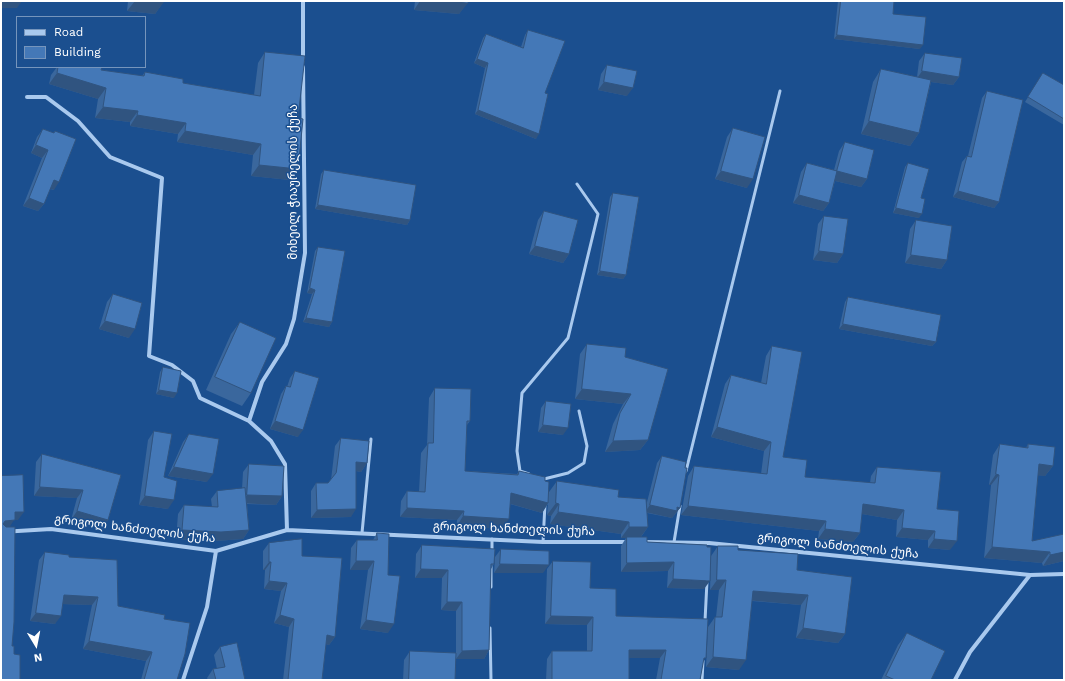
<!DOCTYPE html>
<meta charset="utf-8">
<style>
body{margin:0}
#map{position:relative;width:1065px;height:681px;overflow:hidden;background:#1b4f8f;font-family:"Work Sans",sans-serif}
canvas{display:block}
.frame{position:absolute;inset:0;border:2px solid #fff;pointer-events:none}
.legend{position:absolute;left:16px;top:16px;width:130px;height:52px;box-sizing:border-box;background:#1b4f8f;border:1px solid #7695bc;margin:0;padding:5px 7px;list-style:none;font-size:12px;color:#fff}
.legend li{display:flex;align-items:center;gap:8px;height:20px}
.legend b{width:20px;border:1px solid #7695bc}
.north{position:absolute;left:16px;top:625px;width:40px;height:40px;-webkit-text-stroke:3px #1b4f8f;paint-order:stroke;rotate:170deg;font-size:11px;font-weight:700;line-height:16px;text-align:center;color:#fff}
.north::after{content:'';display:block;margin:auto;width:14px;height:18px;background:#fff;clip-path:polygon(50% 0,100% 100%,50% 72%,0 100%)}
</style>
<div id="map">
<canvas width="1065" height="681"></canvas>
<div class="frame"></div>
<ul class="legend">
<li><b style="height:5px;background:#a9c9ee"></b>Road</li>
<li><b style="height:11px;background:#4478b7"></b>Building</li>
</ul>
<div class="north">N</div>
</div>
<script>
const c = document.querySelector('canvas').getContext('2d');
c.lineJoin = 'round';
function strokePath(path, color, width, dash) {
  c.strokeStyle = color;
  c.lineWidth = width;
  c.lineCap = dash ? 'butt' : 'round';
  c.setLineDash(dash || []);
  c.stroke(path);
}
function paint(path, color) {
  c.fillStyle = color;
  c.fill(path, 'evenodd');
}
function drawText(font, color, halo, rows, align = 'center') {
  c.font = font + ' "Work Sans","Noto Sans Georgian",sans-serif';
  c.lineWidth = 3;
  c.setLineDash([]);
  c.textBaseline = 'middle';
  c.strokeStyle = halo;
  c.fillStyle = color;
  for (const [text, x, y, turn = 0] of rows) {
    c.save();
    c.translate(x, y);
    c.rotate((+turn || 0) * Math.PI / 180);
    c.textAlign = isNaN(turn) ? turn : align;
    if (halo) c.strokeText(text, 0, 0);
    c.fillText(text, 0, 0);
    c.restore();
  }
}
strokePath(new Path2D(`
 M686,471L780,91
 M529,474L520,471L517,451L522,393L568,338L598,214L577,184
 M544,479L568,473L584,463L587,446L579,411
 M362,533L371,439
 M543,542L545,504
 M674,542L680,506
 M492,551V539
 M491,587V564
 M705,621L707,581
 M490,628L491,680
 M702,680L703,661`), '#a9c9ee', 3);
strokePath(new Path2D(`
 M303,1V60
 M27,97H46L78,121L110,157L162,178L149,356L172,365L193,381L200,398L249,421L271,441L285,464L287,530
 M249,421L262,382L286,344L294,319L305,253L303,67
 M1,532L51,529L216,551L287,530L543,542H629
 M642,542L709,543L1030,575
 M183,680L207,607L216,551
 M955,680L970,652L1030,575L1064,574`), '#a9c9ee', 4);
paint(new Path2D(`
 M128,1H164L155,14L127,11Z
 M415,1H468L459,14L414,10Z
 M838,1H894L893,14L920,49L834,39Z
 M528,30L545,93L536,139L475,114L485,68L474,63L483,38L486,34L521,47L525,35Z
 M265,52L298,118V169L290,180L251,176L253,155L177,142L178,134L130,126V122L95,118L98,99L49,84L51,75L57,67H102L101,70L142,76L145,72L183,83L254,95L258,63Z
 M925,53L959,77L953,85L931,82L919,133L910,146L861,134L873,82L881,69L917,77L919,61Z
 M607,65L627,96L598,90L601,74Z
 M1043,73L1064,85V125L1025,102Z
 M987,91L999,202L994,208L953,197L962,162L967,156H968L982,98Z
 M733,128L747,188L715,179L727,137Z
 M43,129L54,133L55,131L54,190L50,189L44,204L38,211L23,206L42,158L31,153L37,137Z
 M845,142L867,179L861,187L835,181L829,203L823,211L793,203L801,172L807,163L834,170L839,151Z
 M908,163L921,198L919,218L893,213L905,167Z
 M324,170L410,220L407,225L315,209L321,174Z
 M613,193L626,275L623,279L597,275L610,197Z
 M544,211L569,254L563,263L529,254L538,220Z
 M824,216L843,254L837,263L813,260L818,224Z
 M916,220L947,260L941,269L905,263L910,229Z
 M318,247L332,322L329,327L303,322L312,294L307,293L315,251Z
 M113,294L129,338L99,329L107,302Z
 M848,297L936,342L932,346L839,329L845,302Z
 M240,322L251,393L242,406L206,390L231,334Z
 M587,344L625,357L648,440L640,450L605,452L613,424L623,404L575,399L580,354Z
 M772,346L783,457L805,477L870,483L871,476L877,467L937,509L950,550L928,548V540L896,537L897,520L862,514L860,533L853,542L818,539L819,531L681,515L688,476L694,466L761,474L764,451L711,437L725,384L731,375L761,383L766,356Z
 M163,367L174,398L156,394L160,372Z
 M295,371L298,437L270,429L281,394L286,386L287,387L290,378Z
 M435,388L470,421L467,425L465,471L517,474L519,471L545,481L549,492L557,481L618,497L646,506L657,463L662,456L685,468L680,508L672,518L647,513L648,527L641,537L647,542L707,545L704,589L667,588L668,571L621,572V546L626,538H621V534L550,524L551,516L547,515L548,504L542,513L510,504L502,529L457,526V520L400,517L401,501L407,491L419,492L421,453L427,445L429,398Z
 M546,401L563,435L538,432L541,408Z
 M154,431L164,477L168,509L139,505L148,440Z
 M189,434L207,482L168,476L183,442Z
 M341,438L367,463L361,472L356,471L351,517L311,518V491L316,483H328L331,480L335,446Z
 M1000,444L1026,448L1028,444L1053,466L1045,476L1038,475L1032,541L1064,561L1043,566L1042,563L984,558L991,485H989L993,455Z
 M42,454L121,475L108,520L102,529L71,520L77,498L34,496L36,462Z
 M249,464L282,496L276,505L247,504L249,530L243,539L215,541L176,539L178,514L184,505L212,507L211,499L217,491L242,489L243,472Z
 M377,533L388,575V633L360,629L368,570H350L351,548L357,540H373Z
 M269,543L302,556L335,637L329,645L326,644L322,680H283L289,627L274,623L281,591L264,589L265,570H263V551Z
 M422,545L494,564L491,569L489,650L484,659H456V611L441,610L442,578H415L416,554Z
 M718,546L738,550L797,570L845,634L838,643L796,638L801,605L752,601L739,670L706,667L708,627L715,617H716L719,590H710L711,556Z
 M501,549L543,573H494L495,557Z
 M45,552L69,557L118,606L164,619L177,680H141L146,661L83,649L92,605L63,604L55,624L30,621L39,560Z
 M553,561L590,588L616,616L703,661L700,680H656L660,658H629V680H546L547,659L552,651H587V625L545,624L547,569Z
 M907,633L931,680H881L898,645Z
 M220,647L245,680H208L207,678L213,669H217L214,655Z
 M410,651L455,680H403L404,660Z`), '#3a679d');
paint(new Path2D(`
 M1,1H22L17,8H1Z
 M135,1H157L164,2L155,14L127,11Z
 M420,1H451L468,3L459,14L414,10Z
 M837,35L923,45L920,49L834,39Z
 M477,59L488,63L485,68L474,63Z
 M922,71L959,77L953,85L916,80Z
 M57,73L106,88L98,99L49,84Z
 M604,82L633,88L627,96L598,90Z
 M103,107L138,111L130,122L95,118Z
 M478,110L539,134L536,139L475,114Z
 M137,115L186,123L178,134L130,126Z
 M869,121L919,133L910,146L861,134Z
 M185,131L261,144L253,155L177,142Z
 M36,145L48,150L42,158L31,153Z
 M259,165L298,169L290,180L251,176Z
 M721,171L753,179L747,188L715,179Z
 M837,171L867,179L861,187L831,180Z
 M54,180L59,182L54,190L48,188Z
 M958,191L999,202L994,208L953,197Z
 M799,195L829,203L823,211L793,203Z
 M29,198L44,204L38,211L23,206Z
 M318,205L410,220L407,225L315,209Z
 M896,208L922,214L919,218L893,213Z
 M535,246L569,254L563,263L529,254Z
 M819,251L843,254L837,263L813,260Z
 M911,255L947,260L941,269L905,263Z
 M600,271L626,275L623,279L597,275Z
 M310,288L315,290L312,294L307,293Z
 M306,318L332,322L329,327L303,322Z
 M105,321L135,329L129,338L99,329Z
 M843,324L936,342L932,346L839,329Z
 M582,389L631,394L623,404L575,399Z
 M159,390L177,393L174,398L156,394Z
 M275,421L303,430L298,437L270,429Z
 M543,425L568,428L563,435L538,432Z
 M717,427L771,442L764,451L711,437Z
 M648,440L640,450L605,452L613,441Z
 M356,462L367,463L361,472L350,470Z
 M1039,464L1053,466L1045,476L1032,475Z
 M174,467L213,474L207,482L168,476Z
 M996,474L999,475L991,485H989Z
 M40,487L83,490L77,498L34,496Z
 M511,493L548,503L542,513L504,502Z
 M247,495L282,496L276,505L241,503Z
 M145,496L174,500L168,509L139,505Z
 M556,503L559,504L551,516L547,515Z
 M863,504L904,510L897,520L856,513Z
 M650,505L677,507L680,508L672,518L645,512Z
 M688,506L826,521L819,531L681,515Z
 M407,508L464,511L457,520L400,517Z
 M356,509L351,517L311,518L317,510Z
 M77,511L108,520L102,529L71,520Z
 M15,512H24L18,520H14L9,528L1,527L5,521Z
 M558,512L629,522L621,534L550,524Z
 M463,516L509,519L502,529L457,526Z
 M629,527H648L640,538L627,537L626,538H621Z
 M902,528L935,531L928,540L896,537Z
 M825,529L860,533L853,542L818,539Z
 M182,530H249L243,539L215,541L176,539Z
 M934,539L957,541L950,550L928,548Z
 M992,547L1050,552L1042,563L984,558Z
 M1064,552V561L1043,566L1050,555Z
 M356,561H374L368,570H350Z
 M269,562H271L265,570H263Z
 M674,562L668,571L621,572L627,563Z
 M500,564L549,565L543,573H494Z
 M421,569L448,570L442,578H415Z
 M673,579L710,581L704,589L667,588Z
 M717,580H726L719,590H710Z
 M269,581L287,583L281,591L264,589Z
 M753,591L808,595L801,605L746,600Z
 M64,595L98,597L92,605L58,604Z
 M447,602H462L456,611L441,610Z
 M36,613L61,616L55,624L30,621Z
 M280,615L294,619L289,627L274,623Z
 M551,616L593,617L587,625L545,624Z
 M366,620L394,624L388,633L360,629Z
 M803,628L845,634L838,643L796,638Z
 M327,635L335,637L329,645L321,643Z
 M89,641L152,652L146,661L83,649Z
 M489,650L484,659H456L462,651Z
 M629,650H666L660,658H623Z
 M713,657L746,660L739,670L706,667Z`), '#305480');
const building = new Path2D(`
 M451,1H468V3Z
 M841,1H894L893,14L926,17L923,45L837,35Z
 M528,30L565,41L545,93L548,94L539,134L478,110L488,63L477,59L486,34L523,48Z
 M265,52L305,56L298,118L303,119L298,169L259,165L261,144L185,131L186,123L137,115L138,111L103,107L106,88L57,73L58,67H102L101,70L144,76L145,72L183,79V83L260,96Z
 M925,53L962,58L959,77L922,71Z
 M607,65L637,71L633,88L604,82Z
 M881,69L931,80L919,133L869,121Z
 M1043,73L1064,85V119L1028,97Z
 M987,91L1023,100L999,202L958,191L967,156L971,157Z
 M733,128L765,137L753,179L721,171Z
 M43,129L54,133L55,131L76,139L59,182L54,180L44,204L29,198L48,150L36,145Z
 M845,142L874,150L867,179L837,171Z
 M807,163L837,171L829,203L799,195Z
 M908,163L929,169L921,198L925,199L922,214L896,208Z
 M324,170L416,185L410,220L318,205Z
 M613,193L639,197L626,275L600,271Z
 M544,211L578,220L569,254L535,246Z
 M824,216L848,219L843,254L819,251Z
 M916,220L952,226L947,260L911,255Z
 M318,247L345,251L332,322L306,318L315,290L310,288Z
 M113,294L142,303L135,329L105,321Z
 M848,297L941,315L936,342L843,324Z
 M240,322L276,338L251,393L215,377Z
 M587,344L626,348L625,357L668,369L648,440L613,441L620,413L631,394L582,389Z
 M772,346L802,352L783,457L807,460L805,477L875,483L877,467L941,472L937,509L959,511L957,541L934,539L935,531L902,528L904,510L863,504L860,533L825,529L826,521L688,506L694,466L767,474L771,442L717,427L731,375L766,384Z
 M163,367L181,371L177,393L159,390Z
 M295,371L319,378L303,430L275,421L286,386L290,387Z
 M435,388L471,389L470,421H467L465,471L518,475L519,471L545,477V481L549,482L548,503L511,493L509,519L463,516L464,511L407,508V491L425,492L428,443H433Z
 M546,401L571,404L568,428L543,425Z
 M154,431L172,434L164,477L177,481L174,500L145,496Z
 M189,434L219,439L213,474L174,467Z
 M341,438L369,441L367,463L356,462V509L317,510L316,483H328L336,473Z
 M1000,444L1028,448V444L1055,447L1053,466L1039,464L1032,541L1064,534V552L1050,555V552L992,547L999,475L996,474Z
 M42,454L121,475L108,520L77,511L83,490L40,487Z
 M662,456L686,462L685,468H687L680,508L677,507V511L650,505Z
 M249,464L284,466L282,496L247,495Z
 M23,475L24,512H15V520L5,521L3,524L6,527H15L14,622L12,646H14V654L20,655V680H1V476Z
 M557,481L619,490L618,497L646,499L648,527H629V522L558,512L559,504L556,503Z
 M245,488L249,530L221,532L182,530L184,505L218,507L217,491Z
 M377,533L389,534L388,575L400,576L394,624L366,620L374,561H356L357,540H377Z
 M627,537H647V542L707,545V547H711L710,581L673,579L674,562L627,563Z
 M302,539V556L342,558L335,637L327,635L322,680H288L294,619L280,615L287,583L269,581L271,562H269V543Z
 M422,545L495,549L494,564H491L489,650L462,651V602H447L448,570L421,569Z
 M718,546H738V550L798,554L797,570L852,577L845,634L803,628L808,595L753,591L746,660L713,657L715,617H722L726,580H717Z
 M501,549L549,551V565L500,564Z
 M45,552L69,555V557L117,560L118,606L165,615L164,619L190,623L185,654L177,680H144L152,652L89,641L98,597L64,595L61,616L36,613Z
 M553,561L591,562L590,588L616,589V616L708,619L706,658H704L700,680H661L666,650H629V680H552V651H592L593,617L551,616Z
 M907,633L945,651L931,680H895L886,676Z
 M237,643L245,680H216L213,669L225,667L220,647Z
 M410,651L456,653L455,680H409Z`);
paint(building, '#4478b7');
strokePath(building, '#305480', 1);
drawText('12px', '#fff', '#1b4f8f', [
 ["მიხეილ ჭიაურელის ქუჩა",293,182,-90],
 ["გრიგოლ ხანძთელის ქუჩა",135,529,7],
 ["გრიგოლ ხანძთელის ქუჩა",514,529,2],
 ["გრიგოლ ხანძთელის ქუჩა",838,546,6]
]);
</script>
